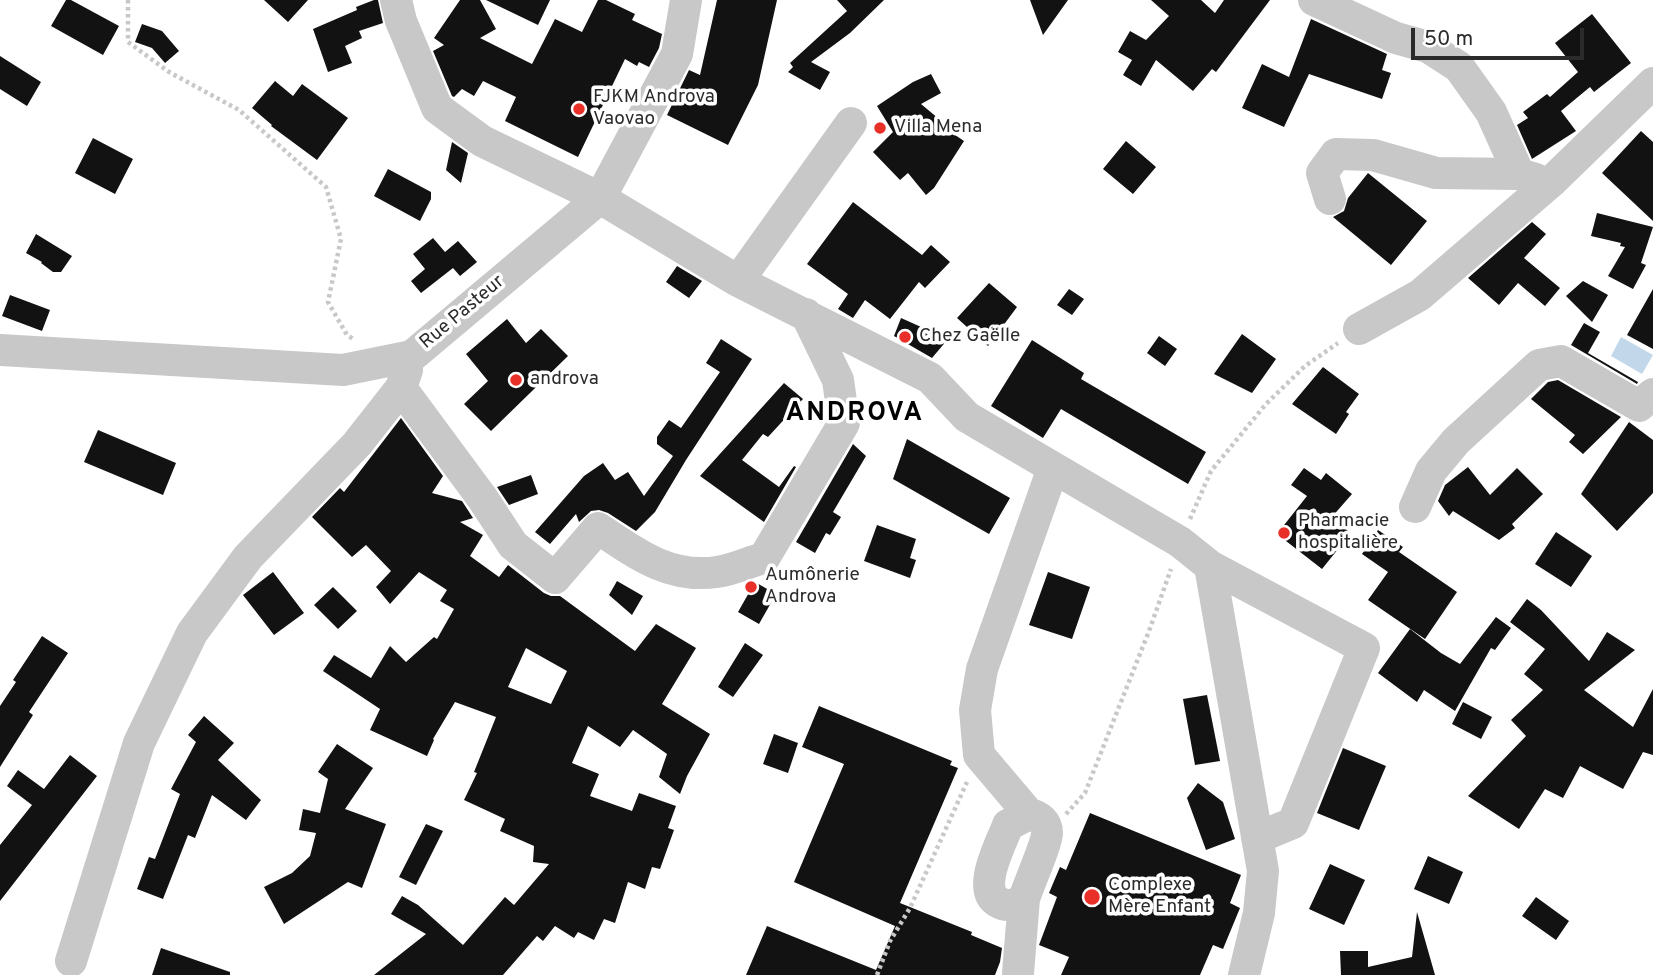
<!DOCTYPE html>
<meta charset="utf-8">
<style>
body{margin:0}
#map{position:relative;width:1653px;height:975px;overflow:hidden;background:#fff;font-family:Overpass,sans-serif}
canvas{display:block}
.scale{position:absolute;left:1411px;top:28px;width:173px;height:32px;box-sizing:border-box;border:4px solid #2b2b2b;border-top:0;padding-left:9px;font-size:21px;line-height:24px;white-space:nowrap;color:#2b2b2b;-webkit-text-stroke:5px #fff;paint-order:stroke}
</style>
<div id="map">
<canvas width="1653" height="975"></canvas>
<div class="scale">50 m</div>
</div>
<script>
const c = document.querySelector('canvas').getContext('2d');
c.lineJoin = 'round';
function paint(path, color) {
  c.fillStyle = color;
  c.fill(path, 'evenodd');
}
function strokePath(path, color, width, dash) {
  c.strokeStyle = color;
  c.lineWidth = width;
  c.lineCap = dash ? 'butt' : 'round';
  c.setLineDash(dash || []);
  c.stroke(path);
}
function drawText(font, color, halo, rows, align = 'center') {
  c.font = font + ' Overpass,sans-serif';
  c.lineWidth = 7;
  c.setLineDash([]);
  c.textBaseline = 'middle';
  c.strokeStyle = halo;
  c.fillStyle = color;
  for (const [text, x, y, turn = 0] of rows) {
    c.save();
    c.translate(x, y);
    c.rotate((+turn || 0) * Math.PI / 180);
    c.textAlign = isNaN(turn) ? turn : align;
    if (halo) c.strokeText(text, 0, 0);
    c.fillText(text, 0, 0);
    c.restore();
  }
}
paint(new Path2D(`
 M1621,337L1653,355L1642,374L1611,356Z`), '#c3d7eb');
paint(new Path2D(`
 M66,0H71L119,26L103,55L51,26Z
 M264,0H308L288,22Z
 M374,0H378L383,23L359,31L362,38L345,46L352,63L328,72L313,29L357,10L356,7Z
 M460,0H480L496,29L480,38L532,64L555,19L582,32L598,0H606L635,14L632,20L662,34L659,48L649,67L639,62L637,66L625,59L578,157L505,121L516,97L483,81L474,96L462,89L454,97L452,96L433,51L444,45L434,38Z
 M486,0H550L538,25Z
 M717,0H777L758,85L728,145L667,115L689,70L700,75Z
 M837,0H884L850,33L811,62L830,72L820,90L788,72L793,67L790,63L847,11Z
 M1030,0H1068L1043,35Z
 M1151,0H1201L1215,13L1224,0H1270L1216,72L1212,69L1193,91L1156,60L1141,86L1123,75L1132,60L1118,52L1130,31L1146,40L1169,16Z
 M1592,14L1631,63L1594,92L1590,87L1561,111L1576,131L1532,159L1517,125L1528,118L1523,112L1547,94L1550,97L1578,72L1555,43Z
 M1311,19L1387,54L1382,70L1391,73L1382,99L1309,74L1284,127L1242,108L1262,64L1289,77Z
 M142,24L162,31L179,51L165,63L152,48L135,42Z
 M0,56L41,82L27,106L0,89Z
 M931,74L941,93L921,104L939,119L936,122L964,141L934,188L926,195L908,173L900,180L873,152L893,132L877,106L913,82Z
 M275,81L293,96L302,84L348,118L317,160L271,126L272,125L252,108Z
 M1641,131L1653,142V221L1602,173Z
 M93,138L133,159L115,194L75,173Z
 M1126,141L1156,167L1133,194L1103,169Z
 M452,142L468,153L461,183L446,170Z
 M388,169L431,192V199L420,221L374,196Z
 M1368,173L1427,221L1391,265L1333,217L1344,211L1348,198Z
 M853,202L922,255L931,245L950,262L925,288L919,282L890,319L865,300L853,318L838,309L848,294L807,264Z
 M1597,213L1653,227L1641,263L1646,265L1633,289L1608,276L1625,247L1620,246L1621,243L1591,236Z
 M1532,222L1546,234L1524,258L1560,288L1545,306L1518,283L1499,305L1468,278Z
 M36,234L72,256L61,272H53L41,263L42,262L26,253Z
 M433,238L445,252L458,241L477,262L460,276L453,268L421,293L411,281L425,269L413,254Z
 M677,266L702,281L689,298L666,282Z
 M1583,281L1608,295L1592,322L1566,296Z
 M989,283L1017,307L988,346L957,318Z
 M1069,289L1084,299L1072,315L1057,305Z
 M1653,289V349L1627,335Z
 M10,295L50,310L42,331L2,316Z
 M901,318L948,339L932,358L894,336Z
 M507,319L526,343L541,329L568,356L491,431L464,404L488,381L466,354Z
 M1584,323L1600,332L1588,353L1638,382L1637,384L1571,345Z
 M1242,334L1276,359L1252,393L1214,374Z
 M1159,336L1177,349L1165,366L1147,353Z
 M721,339L752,359L686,460L655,512L636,531L608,513L599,510L591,511L579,522L576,514L550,544L535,532L584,476L603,463L615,480L628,472L644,496L673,456L657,444V437L669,420L681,428L720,372L706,363Z
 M1032,340L1084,373L1081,379L1206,452L1188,484L1061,409L1043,438L991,406Z
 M1323,367L1359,394L1346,412L1349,414L1336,434L1292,404Z
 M1558,380L1621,417L1583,454L1569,442L1575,435L1531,399L1548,382Z
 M784,383L803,399L768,437L763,434L742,460L779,487L794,466L796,467L764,522L700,476Z
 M401,418L443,476L432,493L462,501L473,518L460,522L483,535L470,556L499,577L508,565L544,593L551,596H560L635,651L656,624L696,648L662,704L710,734L687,776L680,794L659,777L667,754L633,730L620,747L588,726L572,763L599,774L590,796L632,811L639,793L676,806L668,828L674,830L660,869L652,867L645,889L628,882L615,923L604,919L594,940L578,932L574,938L555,926L543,941L537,936L503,975H374L426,934L391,914L402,896L418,905L463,945L505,897L514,905L549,864L533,862L534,846L500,831L505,819L464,800L477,773L474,772L496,717L455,702L433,739L434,740L427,756L370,730L380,709L323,671L334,655L371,678L390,646L406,662L434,637L437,639L454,609L440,601L447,590L419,572L390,604L376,587L391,571L366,545L352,557L312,517L340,488L344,492ZM526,648L567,671L551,704L508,687Z
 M1629,422L1653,440V493L1617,531L1581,494Z
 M98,430L176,463L163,495L84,462Z
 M907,439L1010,498L989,534L893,479Z
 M853,444L866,456L833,512L841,517L830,535L826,533L815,553L796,542Z
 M1468,467L1490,495L1517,468L1543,494L1512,524L1515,528L1499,540L1453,511L1449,516L1438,501L1445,485Z
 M1304,468L1321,480L1326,473L1352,494L1331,518L1351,533L1322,569L1277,534L1307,496L1291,485Z
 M531,475L538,494L509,505L497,487Z
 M877,525L916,539L910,558L916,560L910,578L864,561Z
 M1378,530L1403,547L1399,552L1457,592L1425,639L1368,600L1388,572L1362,554Z
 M1556,532L1592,556L1571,587L1535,564Z
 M273,572L304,613L274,635L243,595Z
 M1048,572L1090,587L1072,639L1029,625Z
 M617,581L643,596L632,615L609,595Z
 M755,582L776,594L759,624L738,612Z
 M333,587L357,611L338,629L314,605Z
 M1527,599L1541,610L1589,661L1607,632L1635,650L1584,690L1633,727L1653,689V755L1643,752L1623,789L1580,766L1563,798L1545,789L1519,829L1468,796L1526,736L1511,720L1543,690L1524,674L1545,649L1510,622Z
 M1496,617L1511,628L1495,650L1491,648L1455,711L1424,690L1417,702L1378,673L1410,629L1441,653L1460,664Z
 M42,636L68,653L29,712L33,715L0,767V706L16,682L13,680Z
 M745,643L763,655L733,697L718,687Z
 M1207,695L1220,761L1195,765L1183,699Z
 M1463,702L1492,717L1481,739L1452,724Z
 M819,706L952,761L950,765L958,768L900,903L972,932L971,935L1002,948L1000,962L995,975H746L767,926L876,970L895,926L794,882L844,764L802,747Z
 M204,716L234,743L218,760L261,800L246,820L212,795L195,838L188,835L163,899L137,889L149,857L155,859L180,794L171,789L196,742L188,735Z
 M774,734L798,743L788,773L763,764Z
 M337,744L373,768L345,809L386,824L362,888L348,882L284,924L264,887L292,873L310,856L316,833L299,830L303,809L320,813L328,779L318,772Z
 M1343,748L1386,766L1359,830L1317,813Z
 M70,755L97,776L0,901V845L32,805L7,786L18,770L44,789Z
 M1198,783L1223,802L1235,839L1206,850L1187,798Z
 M1090,813L1241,875L1230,903L1240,908L1223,949L1213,945L1200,975H1061L1069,957L1039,945L1057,897L1049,893L1060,867L1066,870Z
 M426,824L443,831L416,885L399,877Z
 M1428,856L1463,872L1449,904L1414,889Z
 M1330,864L1365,880L1344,925L1309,909Z
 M1536,897L1569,921L1556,940L1522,916Z
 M1417,912L1435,975H1341L1340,951H1368V967L1412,957Z
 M161,948L230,972V975H152Z`), '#121212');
strokePath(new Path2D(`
 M128,0V42L169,72L239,110L326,187L341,239L328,302L347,335L355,340
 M1190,519L1211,471L1266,404L1305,366L1338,343
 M1066,814L1085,793L1149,631L1171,569
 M877,975L890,941L910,908L967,782`), '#c8c8c8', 4.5, [3.5, 3.5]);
strokePath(new Path2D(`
 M396,0L401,21L437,108L482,141L600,198L738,281L930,378L967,417L1180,542L1210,566L1263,871L1259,913L1244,975
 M1314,0L1396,38L1428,47L1459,67L1491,112L1519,174
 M1330,199L1322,173L1336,154L1373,155L1436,173L1519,174L1536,179
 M738,281L851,123
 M1359,329L1420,295L1551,182L1653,83
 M0,350L343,370L412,356L600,198L677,54L686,0
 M401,388L483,499L513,545L555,578L598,528C635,553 669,579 717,572C732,570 749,562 764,558L844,423L838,380L806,314
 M1415,507L1431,471L1456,441L1539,365L1561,361L1639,406L1653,394
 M1210,566L1364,648L1293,823L1257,838
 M1029,814L979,755L975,710L982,669L1053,468
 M1029,814C1039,816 1047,822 1047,833C1047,843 1028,886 1024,899C1016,904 1008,908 998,902C976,889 1001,844 1008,825Z
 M71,961L139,743L192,633L248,557L357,444L401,388L407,370
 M1018,973L1024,899`), '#c8c8c8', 32);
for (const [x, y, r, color] of [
 [579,109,7,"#e83028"],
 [880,128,7,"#e83028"],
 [905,337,7,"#e83028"],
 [516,380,7,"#e83028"],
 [1284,533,7,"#e83028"],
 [751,587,7,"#e83028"],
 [1092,897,9,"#e83028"]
]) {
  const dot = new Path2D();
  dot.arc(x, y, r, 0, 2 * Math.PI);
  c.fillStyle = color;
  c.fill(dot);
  strokePath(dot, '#fff', 2.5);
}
drawText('19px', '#2b2b2b', '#fff', [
 ["FJKM Androva",593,98],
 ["Vaovao",593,120],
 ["Villa Mena",894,128],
 ["Chez Gaëlle",919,337],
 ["androva",530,380],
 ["Pharmacie",1298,522],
 ["hospitalière",1298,544],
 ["Aumônerie",765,576],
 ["Androva",765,598],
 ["Complexe",1108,886],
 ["Mère Enfant",1108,908]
], 'left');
drawText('19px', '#2b2b2b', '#fff', [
 ["Rue Pasteur",463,313,-40]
]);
c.letterSpacing = '2px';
drawText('bold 26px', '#000', '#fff', [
 ["ANDROVA",855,415]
]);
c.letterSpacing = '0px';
</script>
